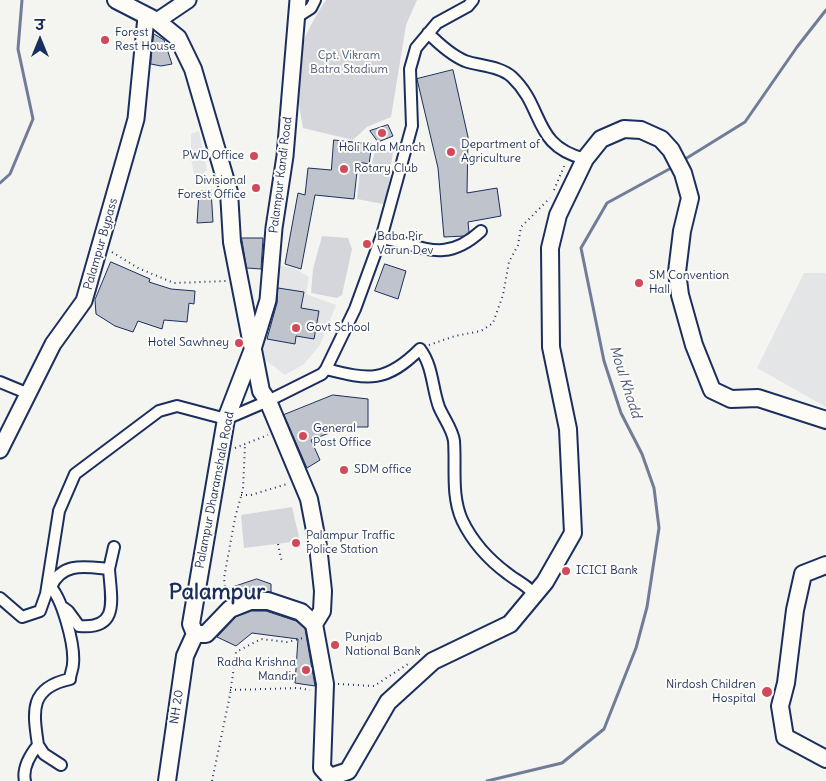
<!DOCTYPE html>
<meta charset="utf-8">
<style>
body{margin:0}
#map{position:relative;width:826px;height:781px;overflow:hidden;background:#f4f4f1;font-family:Delius,"Playpen Sans Deva",sans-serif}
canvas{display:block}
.north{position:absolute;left:15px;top:15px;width:50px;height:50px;-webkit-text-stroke:4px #fdfcf7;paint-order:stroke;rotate:0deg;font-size:14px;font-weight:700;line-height:20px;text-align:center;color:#1b2f5e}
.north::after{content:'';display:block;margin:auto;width:18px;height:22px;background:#1b2f5e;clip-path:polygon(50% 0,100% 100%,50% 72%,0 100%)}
</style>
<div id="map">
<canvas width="826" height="781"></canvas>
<div class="north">उ</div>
</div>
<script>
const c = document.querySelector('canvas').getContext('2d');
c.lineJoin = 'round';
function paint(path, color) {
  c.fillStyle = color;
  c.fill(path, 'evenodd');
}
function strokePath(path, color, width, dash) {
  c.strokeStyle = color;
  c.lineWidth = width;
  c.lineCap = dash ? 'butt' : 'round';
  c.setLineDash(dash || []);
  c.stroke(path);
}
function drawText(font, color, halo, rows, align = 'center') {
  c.font = font + ' Delius,sans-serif';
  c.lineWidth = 4;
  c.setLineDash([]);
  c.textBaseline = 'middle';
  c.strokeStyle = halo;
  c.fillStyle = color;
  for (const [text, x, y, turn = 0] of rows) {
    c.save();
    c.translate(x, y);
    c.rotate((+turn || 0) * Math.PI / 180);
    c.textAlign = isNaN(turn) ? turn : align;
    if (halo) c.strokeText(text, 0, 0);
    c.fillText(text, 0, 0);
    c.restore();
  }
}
paint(new Path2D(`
 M199,131L207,170L196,183L191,159V134Z
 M276,265L294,268L309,277L306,294L336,305L320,345L304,364L285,375L263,358V336Z
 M804,273H826V407L757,368Z`), '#e4e5e6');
paint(new Path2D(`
 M326,0H417L406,25L391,117L367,127L353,140L303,128C293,70 293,50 326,0Z
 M375,151H393L387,197L383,204L357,199L360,170L371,167Z
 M322,236L348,238L352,249L342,295L337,298L311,293L313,269Z
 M292,507L300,541L244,548L241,515Z`), '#d4d6db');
strokePath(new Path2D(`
 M682,161L745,122L797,47L826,10
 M0,183L10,174L33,119L18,49L22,0
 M487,781L562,763L604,729L636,648L647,607L659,528L654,488L642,454L621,413L604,361L581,248L607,203L673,167`), '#717c98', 3);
const building = new Path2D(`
 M154,34L164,40L172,64L161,66L151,64Z
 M453,70L468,137L467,193L497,188L501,216L468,222L469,232L464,236L444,237L438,168L417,79Z
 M388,125L393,136L378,142L370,131Z
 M334,140L372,144L369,164L358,162L354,199L315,195L301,269L285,264L298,193L305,195L308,168L331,170Z
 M211,190L213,222L197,223L199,192Z
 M242,238H263L261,269L247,268Z
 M111,262L150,279L149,282L171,289L195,291L194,304L189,303L187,322L164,320L162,329L138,321L133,332L115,326L96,314L95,300Z
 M385,264L406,271L398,299L375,291Z
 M278,288L304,292L301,308L319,311L314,339L296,336L295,344L267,339L277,303Z
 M333,395L368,399V427H345L311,440L320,460L307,468L284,415Z
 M257,579L271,584V592L227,589Z
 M252,611H266L296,621L305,629L315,686L295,683L298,639L252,633L236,646L217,637L236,617Z`);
paint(building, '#bfc3cc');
strokePath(building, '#1b2f5e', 1);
const street = new Path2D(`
 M297,17L311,8L315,0
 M428,33C438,43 451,55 465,61C479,66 500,66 512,77C545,108 532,146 585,159
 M381,238C422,245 444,265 481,231
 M326,369C369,380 386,383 420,349C433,366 432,388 439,407C443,417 453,430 454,441C456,468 451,495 462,520C472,541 489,560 508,574C518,582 528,585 534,595
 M0,382L29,394
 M51,587C62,561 87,567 109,569L114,547
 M0,598L22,617L40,611L46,594L59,511L75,474L159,411L177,406L226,419L268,401L322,374L326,369L355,309L382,235L412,126L410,69L416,48L437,23L468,6L473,0
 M64,608L68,611L79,626C120,630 111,599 109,569
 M38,745L44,754L61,765
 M25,781C22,768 30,755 38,745C33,711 29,688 70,679C70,674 73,669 73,664C75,645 62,596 48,584`);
const secondary = new Path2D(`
 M157,21L188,0
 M253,349L268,300L274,228L285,156L298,0
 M0,450L53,344L84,301L136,119L146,17`);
const primary = new Path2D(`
 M116,0L157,21L178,38L193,69L229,192L232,242L261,391L268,401L309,499L318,546L323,591L322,611L314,624
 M826,565L803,574L795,610L786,683L780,706L785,737L826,759
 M195,634H206L230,609L250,601H268L301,612L314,624L325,684L322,768L330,777L348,771L388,702L433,661L510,624L545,582L573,533L568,429L551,347L550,248L558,215L585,159L601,139L624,129L641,130L661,139L671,150L683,173L690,198L682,231L677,272L680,295L694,345L712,390L731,399L758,398L826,420
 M195,634L191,624L226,419L253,349
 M167,781L185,656L195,634`);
strokePath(street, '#1b2f5e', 14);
strokePath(secondary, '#1b2f5e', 19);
strokePath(primary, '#1b2f5e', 20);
strokePath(new Path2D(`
 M554,190L565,164
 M112,252L138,268L174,283L227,281
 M429,345L455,336L481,331L493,323L503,295L509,262L518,245L521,227L550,198
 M235,448L268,435
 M241,495H251L287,484
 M278,544L282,563
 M226,596L224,578L235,518L243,489L245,445
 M338,684L374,686L408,664
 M230,690L298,688L310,690
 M212,781L230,695L236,652L261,639L287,642L303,638`), '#1b2f5e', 2, [1, 4]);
strokePath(street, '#fdfcf7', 10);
strokePath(secondary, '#fdfcf7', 15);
strokePath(primary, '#fdfcf7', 16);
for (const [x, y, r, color] of [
 [105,40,5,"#d1495b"],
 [382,133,5,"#d1495b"],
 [451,152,5,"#d1495b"],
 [254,156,5,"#d1495b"],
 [344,169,5,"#d1495b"],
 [256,188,5,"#d1495b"],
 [367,244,5,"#d1495b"],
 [639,283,5,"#d1495b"],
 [296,328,5,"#d1495b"],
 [239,343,5,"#d1495b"],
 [303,436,5,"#d1495b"],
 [344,470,5,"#d1495b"],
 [296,543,5,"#d1495b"],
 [566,571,5,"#d1495b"],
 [335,645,5,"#d1495b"],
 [306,670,5,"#d1495b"],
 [767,692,6,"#d1495b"]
]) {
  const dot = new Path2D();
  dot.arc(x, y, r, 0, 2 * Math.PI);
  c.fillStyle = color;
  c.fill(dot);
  strokePath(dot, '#fdfcf7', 2);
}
drawText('12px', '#1b2f5e', '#fdfcf7', [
 ["Forest",115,33],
 ["Rest House",115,47],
 ["Department of",461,145],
 ["Agriculture",461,159],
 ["Holi Kala Manch",382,148,"center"],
 ["PWD Office",244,156,"right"],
 ["Rotary Club",354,169],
 ["Divisional",246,181,"right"],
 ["Forest Office",246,195,"right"],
 ["Baba Pir",377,237],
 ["Varun Dev",377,251],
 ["SM Convention",649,276],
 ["Hall",649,290],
 ["Govt School",306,328],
 ["Hotel Sawhney",229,343,"right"],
 ["General",313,429],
 ["Post Office",313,443],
 ["SDM office",354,470],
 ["Palampur Traffic",306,536],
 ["Police Station",306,550],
 ["ICICI Bank",576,571],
 ["Punjab",345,638],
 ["National Bank",345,652],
 ["Radha Krishna",296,663,"right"],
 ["Mandir",296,677,"right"],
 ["Nirdosh Children",756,685,"right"],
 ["Hospital",756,699,"right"]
], 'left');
drawText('12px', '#49597d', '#fdfcf7', [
 ["Cpt. Vikram",349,56],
 ["Batra Stadium",349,70]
]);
drawText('12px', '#1b2f5e', '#fdfcf7', [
 ["Palampur Kandi Road",281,175,-83],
 ["Palampur Bypass",101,244,-74],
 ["Palampur Dharamshala Road",215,490,-79],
 ["NH 20",177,707,-82]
]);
drawText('italic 14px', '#46567b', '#fdfcf7', [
 ["Moul Khadd",625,382,72]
]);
drawText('bold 22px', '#1b2f5e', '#fdfcf7', [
 ["Palampur",217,593]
]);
</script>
